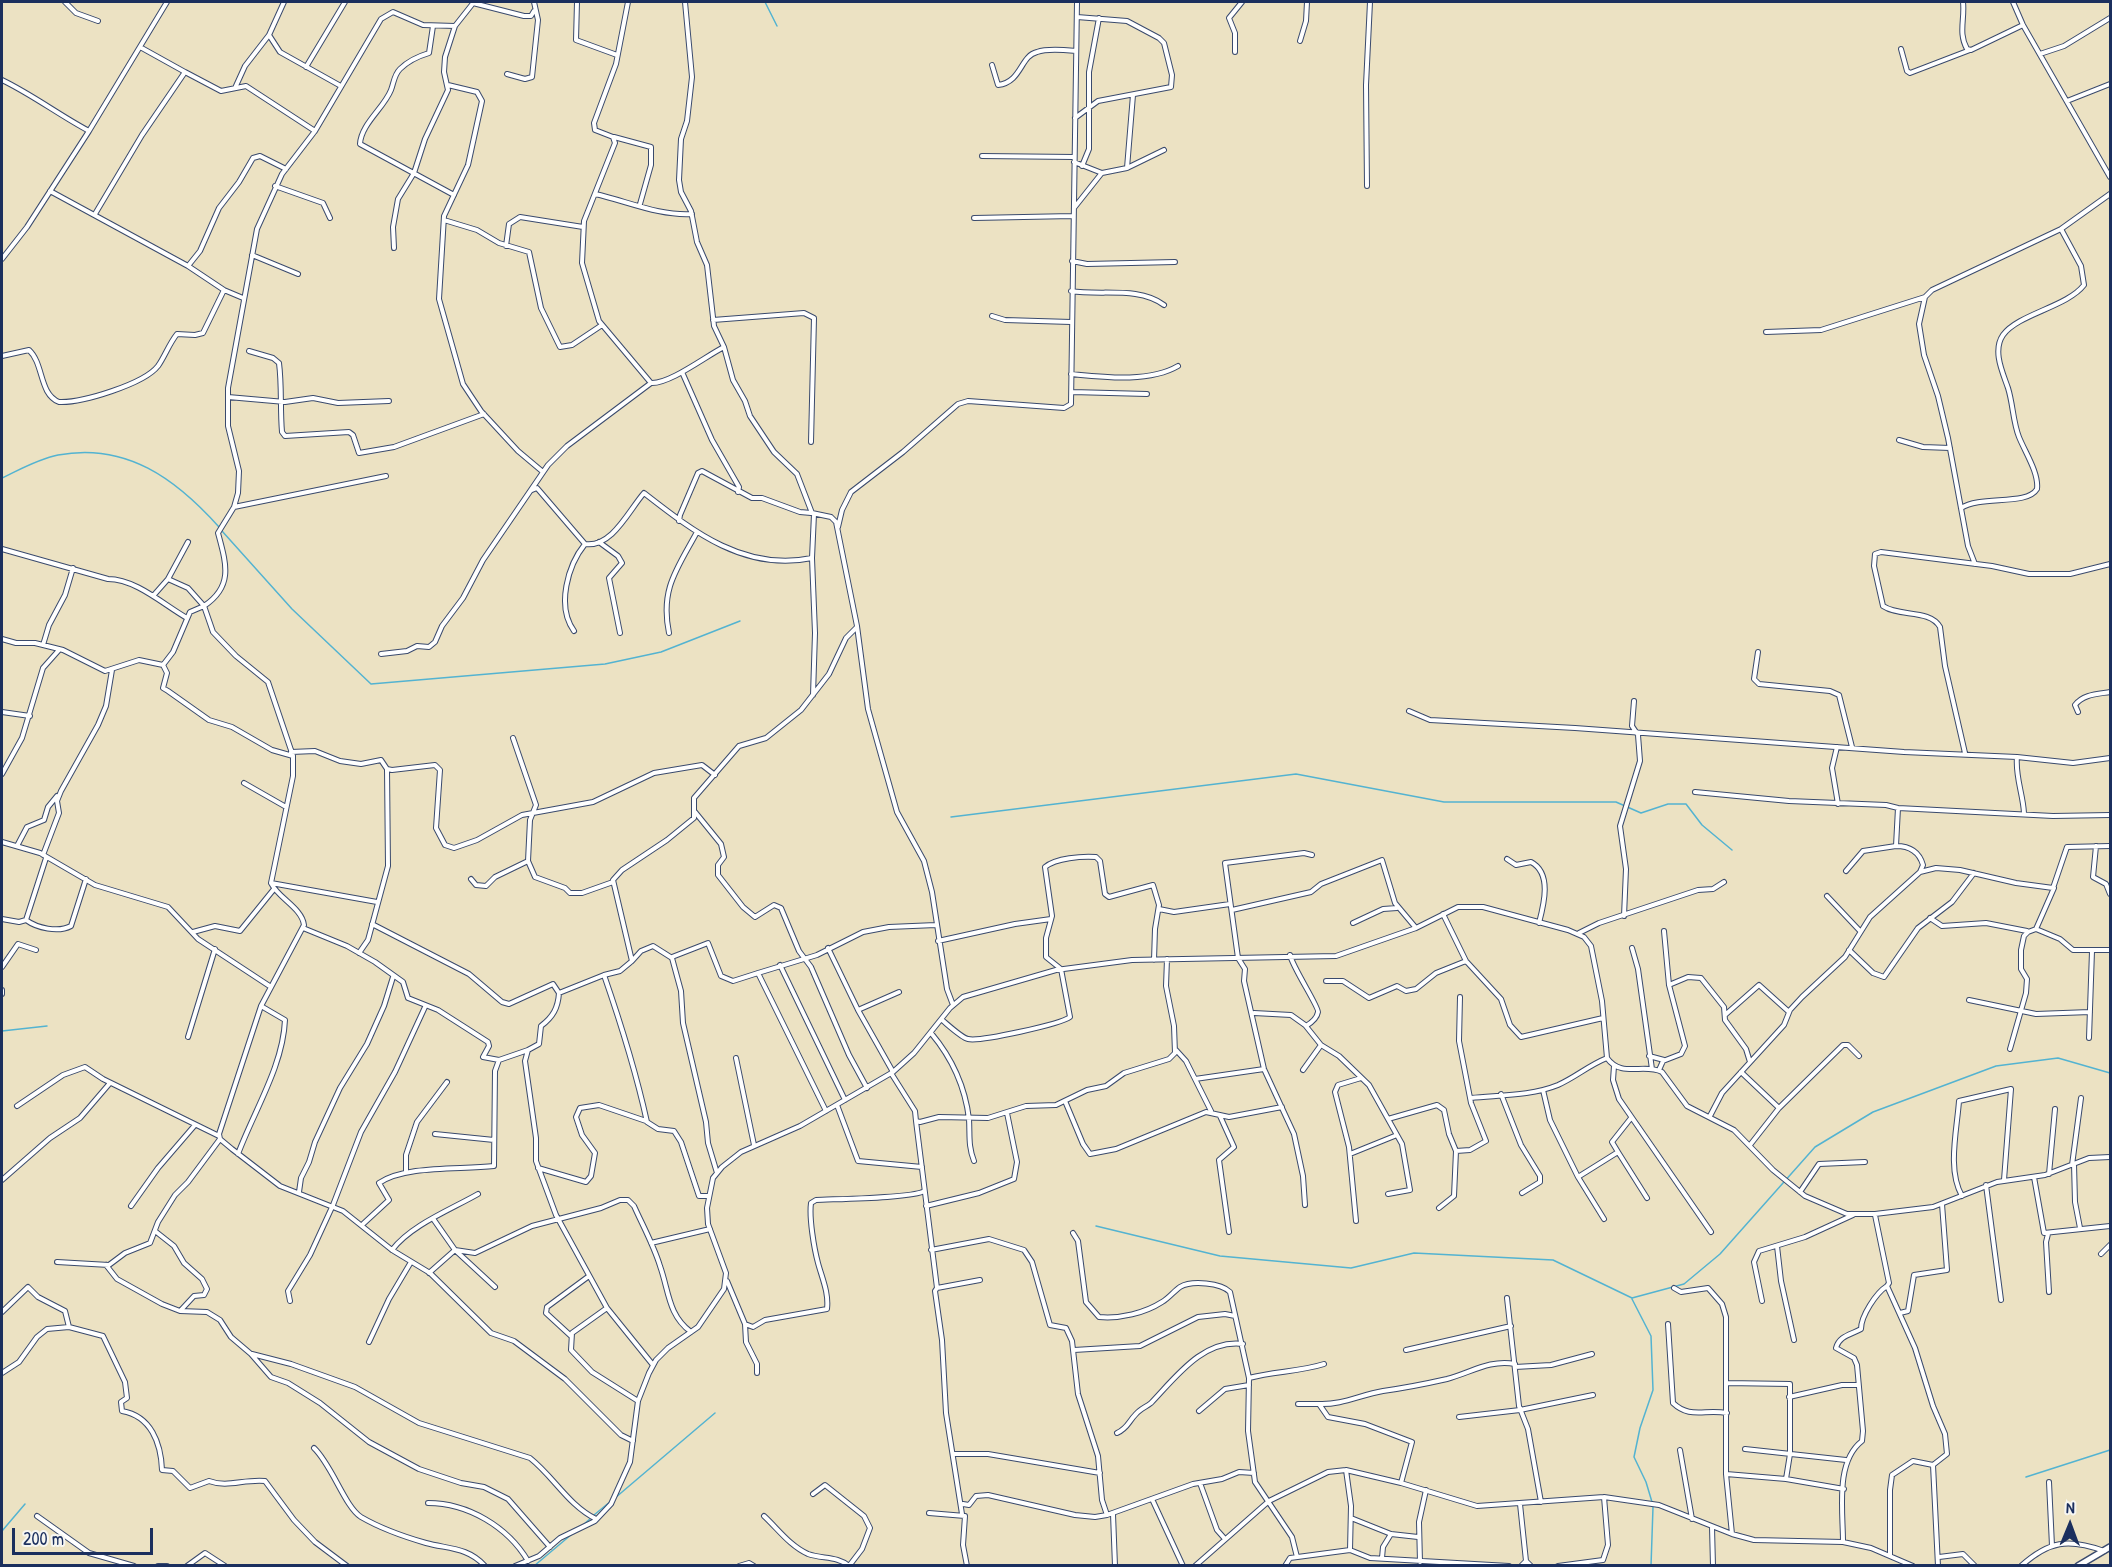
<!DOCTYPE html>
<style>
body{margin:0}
#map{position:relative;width:2112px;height:1567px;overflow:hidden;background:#ece2c3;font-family:"Patrick Hand",sans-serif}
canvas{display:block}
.frame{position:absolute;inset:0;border:3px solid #1b2f5e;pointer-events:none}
.north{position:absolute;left:2040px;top:1495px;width:60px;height:60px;-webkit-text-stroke:4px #f6f6f2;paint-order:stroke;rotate:1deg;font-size:16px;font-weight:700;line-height:24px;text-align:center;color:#1b2f5e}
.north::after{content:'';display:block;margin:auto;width:21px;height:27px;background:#1b2f5e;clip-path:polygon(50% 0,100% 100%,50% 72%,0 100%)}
.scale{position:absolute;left:12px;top:1528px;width:141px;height:27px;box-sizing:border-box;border:3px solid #1b2f5e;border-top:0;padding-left:8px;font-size:18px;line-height:21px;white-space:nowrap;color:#1b2f5e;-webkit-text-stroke:4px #f6f6f2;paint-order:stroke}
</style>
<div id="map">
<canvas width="2112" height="1567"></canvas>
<div class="frame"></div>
<div class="north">N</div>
<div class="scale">200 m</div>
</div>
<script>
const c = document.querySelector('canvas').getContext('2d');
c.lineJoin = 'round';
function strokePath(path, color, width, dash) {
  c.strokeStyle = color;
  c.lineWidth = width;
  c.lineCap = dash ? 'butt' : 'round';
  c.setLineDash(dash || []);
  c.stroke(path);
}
strokePath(new Path2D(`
 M765,2L777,26
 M2,478C19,470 38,459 58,455C126,442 176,479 219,527
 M222,531L292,609L371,684L605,664L661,652L740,621
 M951,817L1296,774L1444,802H1616L1641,813L1668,804H1686L1702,825L1732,850
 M2,1031L47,1026
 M1096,1226L1220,1256L1351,1268L1414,1253L1553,1260L1632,1298L1684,1284L1720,1254L1815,1147L1873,1112L1996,1066L2058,1058L2110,1073
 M1632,1299L1651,1336L1653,1390L1640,1428L1634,1457L1646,1482L1652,1502
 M2026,1477L2110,1450
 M615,1498L715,1413
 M594,1515L611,1501
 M583,1525L591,1518
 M2,1531L25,1504
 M534,1566L572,1534
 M1651,1566L1653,1507`), '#53b3d1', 1.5);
const minor = new Path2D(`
 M65,2L76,13L98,21
 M284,2L269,35L280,52L339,85
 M474,2L455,26L423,25L393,12L381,19L315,131L282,174L257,229L228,388V426L239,471L238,493L234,507L218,533C226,563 234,586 204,606L213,632L236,656L268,682L293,756V776L271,883C278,898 302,908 304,925L261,1006L219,1134L220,1139L232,1149L280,1186L343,1211L392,1250L430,1273L491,1333L514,1341L565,1379L621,1435L633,1441
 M577,2L576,40L617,55
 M628,2L616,64L594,123L595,130L613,137L615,143L584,221L582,263L599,321L651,383C670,384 706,356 724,347L733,380L745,401L750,416L774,452L797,474L812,513L831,517L836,522L857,626L868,709L897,812L924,861L932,892L947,989L953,1005
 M685,2L692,77L687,121L681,139L679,180L681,192L691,211L697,242L707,265L714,326L724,347
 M1963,2C1965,19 1958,33 1967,49L1971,50L2023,25
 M2013,2L2023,25L2110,177
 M473,3L524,16H531L534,11
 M433,26L429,53C419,56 408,61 400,69C394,75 394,82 391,90C384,108 361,124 360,144L454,195
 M1300,41L1306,21L1307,2
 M140,47L185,72
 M1901,49L1907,71L1910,73L1970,50
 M1235,52V33L1229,18L1242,2
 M2040,54L2064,46L2110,18
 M992,65L998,85C1022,82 1020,56 1037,52C1048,48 1065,50 1076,51
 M306,67L345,2
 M507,74L525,79L532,77L538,20L534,2
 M2,80C33,95 59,115 89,131
 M448,85L477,92L482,101L468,165L444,216L439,299L463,384L481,411L518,451L543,472
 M235,88L245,66L269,35
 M2067,101L2110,84
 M1075,118L1098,101L1171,87L1172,75L1164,43L1159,38L1127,21L1077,17
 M614,137L651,147V165L640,204
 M982,156L1074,157
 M1074,162L1102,173L1127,168L1164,150
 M1082,166L1089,149V72L1099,18
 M1127,168L1133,95
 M275,186L323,203L330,218
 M1367,186L1366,85L1370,2
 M50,191L188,266L200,251L219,208L239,182L253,158L260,156L286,169
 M595,194C627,201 659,216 692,214
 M1074,208L1101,174
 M95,214L142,135L185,72L221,91L246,86L315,131
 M974,218L1073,216
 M444,220L477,230L499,243L529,252L541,308L560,347L572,345L602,325
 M506,246L509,224L520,217L583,227
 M394,248L393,227L398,199L414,173L425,139L448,90L444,72L445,57L455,26
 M252,255L298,274
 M2,259L27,227L89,131L167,2
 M1072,261L1087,264L1175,262
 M188,266L224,290L243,298
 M1071,291C1101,296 1138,286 1164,305
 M992,316L1005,320L1071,322
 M713,320L804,313L814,318L811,442
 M1766,332L1821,330L1925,297
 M249,351L273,358L279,363C282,386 280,409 282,432L285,436L349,432L353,435L359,453L394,447L484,414
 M2,356L29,350C44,364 39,394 59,402C82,403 144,384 158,366C165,356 169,344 177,334L195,335L203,333L224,290
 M682,372L712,440L739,487L738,492
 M1071,374C1103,377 1149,383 1178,366
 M1072,392L1147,394
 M228,397L285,402L313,398L338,403L389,401
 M1899,440L1923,447L1950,448
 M532,490L537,488L585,544C612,548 629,510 644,493C694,532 745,572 812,558L814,514
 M234,507L386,476
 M1961,508C1981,495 2027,506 2037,489C2039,473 2025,452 2019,437C2013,422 2013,404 2008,388C2003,373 1992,351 2003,335C2018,314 2067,307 2084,285L2081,266L2061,229
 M679,521L680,515L698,473L702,471L752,498H762L800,512L811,513
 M838,527L842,510L851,492L903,452L958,404L968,401L1064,408L1071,404L1077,2
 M599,542L618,556L622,563L609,578L620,633
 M2,549L108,579C136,579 164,605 187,618
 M812,558L815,633L813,695
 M1975,564L1968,546L1948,438L1938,396L1924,355L1919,324L1925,297L1932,290L2061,229L2110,194
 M153,596L168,579
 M574,631C556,606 568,565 585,544
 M669,633C660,589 677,569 697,532
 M2,639L16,643H35L63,650L105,671L139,660L163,665L173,652L190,612L204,606L188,588L168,579L188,542
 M43,645L49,625L65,595L73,568
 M1758,652L1754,679L1759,684L1830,691L1839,695L1852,747
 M381,654L407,651L417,646L429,647L435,642L442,626L463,598L483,560L548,465L567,446L651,383
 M163,665L167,673L163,688L168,691L209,720L232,727L272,750L293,756
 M1409,711L1430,720L1575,728L1904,752L2017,757L2073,763L2110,758
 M2,712L30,716
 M2078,712L2075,705C2083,694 2098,694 2110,692
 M1837,747L1832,768L1838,804
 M291,752L315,751L340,761L361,764L381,760L387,769L392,770L435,765L440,770L436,828L445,845L454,848L477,840L522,815L593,802L654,773L702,765L715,775
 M1965,753L1945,666L1940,627C1930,609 1899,617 1883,606L1874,566L1875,554L1881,552L1992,566L2029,574H2070L2110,564
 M2017,757C2015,776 2023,794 2024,813
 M2,774L22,738L43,668L59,650
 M244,783L286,807
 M1695,792L1789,801L1886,805L1898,808L2053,816L2110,815
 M1898,808L1896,846C1909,846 1919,851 1923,865L1920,872
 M695,812L721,844L724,857L718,865V875L743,907L755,917L774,905L781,908L799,951L811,967L849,1055L867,1088
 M2,842L40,853L95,885L168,907L198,939L271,987
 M17,846L27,827L44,820L48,807L57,796
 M2096,846L2093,877L2106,884L2110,894
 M43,855L59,813L57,801L61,791L98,725L106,706L112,670
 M1507,859L1516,865L1531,862C1552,873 1544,904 1539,923
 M528,861L535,877L565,888L570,893H582L613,882
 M1846,871L1863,851L1896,846
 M471,879L476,885L486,886L495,877L528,861L530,820L536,805L513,738
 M271,883L377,902
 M1827,896L1860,931
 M1159,909L1174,912L1230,904
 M1232,910L1311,892L1321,884L1382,860L1395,903L1416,928
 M1443,914L1466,961L1501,999L1510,1025L1521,1037L1603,1018
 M1624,916L1626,869L1620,826L1640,761L1638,735L1632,726L1634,701
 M1930,918L1942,926L1986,923L2027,931
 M2,919L19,922L26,920L46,858
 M26,920C37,928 58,933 71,926L86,879
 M1353,923L1383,909L1397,908
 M372,924L469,974L502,1002L509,1004L553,984L559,993
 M303,928L347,946L375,962L403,982L408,998L438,1010L488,1042L489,1046L483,1057L499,1060
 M2036,929L2060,939L2073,950H2110
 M193,932L215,926L240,931L274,889
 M1579,933L1599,923L1698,890L1713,889L1724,882
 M938,941L1015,924L1051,919
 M828,948L858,1010L893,1072
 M1632,948L1638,969L1652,1069
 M1849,950L1873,973L1884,977L1918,928L1952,902L1974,873
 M359,953L368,940L388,866L387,769
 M1290,955C1293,968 1319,1007 1318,1012C1317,1018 1311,1023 1306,1026
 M672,957L708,943L721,976L733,981L758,973
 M632,961L641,951L653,946L672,958L681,991L683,1023L706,1122L708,1143L717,1173
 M780,965L845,1100
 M2,967L18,944L36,950
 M604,975L559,993C558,1008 553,1017 541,1026L539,1044L528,1050L525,1061L536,1138V1161L556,1215L607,1308L653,1365
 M1326,981H1343L1369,998L1397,986L1406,991L1416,989L1436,973L1466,961
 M1669,985L1688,977L1701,978L1724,1007L1725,1020L1746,1049L1750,1062
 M2,990V994
 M1969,1000L2036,1014L2090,1012
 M858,1010L899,992
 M1254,1013L1291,1015L1305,1025L1321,1045L1339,1056L1369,1085L1402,1144L1410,1190L1388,1194
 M1725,1015L1759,985L1789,1012
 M942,1020C947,1024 962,1038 968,1039C980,1042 1061,1024 1070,1017L1061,969L1046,957V938L1052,916L1045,867C1056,858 1082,856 1096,857L1100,861L1105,894L1109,897L1153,885L1159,905L1155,929L1154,960
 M931,1033C952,1058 965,1086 969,1119C970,1135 968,1146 974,1161
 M188,1037L215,949
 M2089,1038L2092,951
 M2010,1049L2026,993L2027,979L2021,969V950L2024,936L2028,932L2036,929L2054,888
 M1176,1050L1186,1061L1195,1079
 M1649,1056L1664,1060
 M736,1058L754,1145
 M1614,1066L1613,1080L1619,1099L1711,1232
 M1303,1070L1321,1045
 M1659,1070L1663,1061L1681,1054L1685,1046L1669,985L1664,931
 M1741,1072L1779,1108
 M891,1073L915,1111L916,1121L920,1122L939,1117L988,1118L1026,1106L1056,1105L1087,1090L1106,1086L1124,1073L1169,1059L1175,1053L1174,1026L1166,986L1167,959
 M1543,1090L1550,1120L1578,1177
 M1501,1094L1521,1145L1540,1176V1182L1522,1193
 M1471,1098C1500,1095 1531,1096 1558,1085C1576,1077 1589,1065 1607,1058
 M1065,1101L1083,1144L1090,1154L1116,1149L1206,1112L1229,1117L1282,1107
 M837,1105L858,1161L922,1167
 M17,1106L63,1075L85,1067L103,1079L219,1136
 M826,1111L758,973L817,955L863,932L889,927L936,925
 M1211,1111L1195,1079L1264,1069
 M1220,1116L1234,1147L1219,1160L1229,1232
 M1710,1116L1722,1093L1784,1025L1790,1010L1802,997L1845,957L1870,917L1920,872L1936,868L1960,870L2016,883L2053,888L2067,847L2110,846
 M1388,1119L1437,1105L1444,1110L1449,1134L1456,1151L1454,1196L1439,1208
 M916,1121L937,1288L980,1280
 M435,1134L494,1140
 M1750,1145L1779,1108L1843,1045H1848L1859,1056
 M1456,1151L1470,1150L1486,1141L1471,1103L1459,1041L1460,997
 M1618,1152L1647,1198
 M238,1154C254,1111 283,1066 285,1020L261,1006
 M1350,1154L1397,1135
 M2074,1164L2075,1202L2080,1228
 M2072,1165L2081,1098
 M538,1168L586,1182L591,1176L595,1153L582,1135L576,1117L580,1108L599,1105L646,1121
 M406,1171V1155L417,1122L447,1082
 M2049,1174L2055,1109
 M2034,1177L2044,1233L2110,1226
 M2,1180L50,1138L80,1118L110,1083
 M1986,1185L2001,1300
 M299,1192L301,1178L309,1162L315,1142L340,1088L367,1044L384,1006L393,977
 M1800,1192L1819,1164L1865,1162
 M709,1196H699L681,1142L674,1131L658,1129L647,1122C636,1072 621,1024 604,975L620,971L632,961L613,880L622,870L667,840L694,818V798L739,746L766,738L801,710L829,674L846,638L857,627
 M1962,1196C1947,1170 1957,1130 1959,1101L2011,1089L2004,1180
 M1305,1205L1303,1176L1294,1134L1264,1069L1244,981L1245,969L1238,958L1225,863L1304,853L1312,855
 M131,1206L158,1168L195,1125
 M926,1206L979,1193L1014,1179L1017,1162L1007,1113
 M1875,1215L1889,1283L1887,1286L1915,1348L1933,1406L1945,1434L1947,1454L1933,1465L1938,1566
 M1604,1219L1578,1177L1618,1152L1612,1142L1631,1118
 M434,1220L455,1250L495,1287
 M1356,1221L1349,1147L1335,1092L1338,1085L1361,1078
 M363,1224L389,1200L379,1183C406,1165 459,1170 494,1166L495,1071L499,1060L528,1050
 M155,1231L174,1246L184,1263L202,1279L207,1289L204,1295L194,1296L181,1310
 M1073,1233L1078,1241L1086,1302L1099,1317C1120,1319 1145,1313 1162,1302C1169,1298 1174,1291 1180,1287C1192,1280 1221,1283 1230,1292L1249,1378L1248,1431L1255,1482L1292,1537L1297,1557
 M2048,1234L2046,1242L2049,1292
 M651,1243L710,1229
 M1777,1246L1781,1281L1794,1340
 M392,1250C411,1225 450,1210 478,1194
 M931,1250L989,1239L1024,1250L1032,1262L1050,1325L1066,1328L1072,1341L1078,1394L1098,1456L1102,1500L1107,1515L1193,1484L1222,1479L1239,1472L1254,1473
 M2101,1254L2110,1245
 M57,1262L109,1265L125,1253L150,1243L158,1222L175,1195L188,1182L220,1139
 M106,1265L117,1279L162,1304L180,1311L207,1312L220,1320L231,1337L251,1354L271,1377L288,1383L320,1403L369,1442L419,1469L461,1483L484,1487L508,1499L550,1547
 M429,1273L455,1250L475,1253L532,1226L601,1208L620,1200H628L634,1206C643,1226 654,1246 660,1266C669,1291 668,1315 691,1332
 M727,1281L745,1324L746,1342L757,1364V1373
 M937,1288L935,1291L942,1340L946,1413L962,1514
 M1674,1288L1681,1292L1708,1288L1722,1304L1726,1317V1474L1732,1534
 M1507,1298L1519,1406L1528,1429L1541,1502
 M290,1301L288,1291L310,1255L333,1205L361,1132L395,1072L425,1007
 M1762,1301L1754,1262L1759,1251L1805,1237L1853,1215
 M607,1308L572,1333L571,1350L592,1372L638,1401
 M2,1312L28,1287L38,1297L65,1311L69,1327L103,1336L125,1382L127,1398L121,1402L122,1411C151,1416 161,1443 162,1470L173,1471L190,1488L209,1481C228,1488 243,1479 265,1481L294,1520L315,1542L347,1566
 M1900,1313L1908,1311L1914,1275L1947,1270L1942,1204
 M745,1324L753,1327L765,1320L827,1309C829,1293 822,1278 818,1263C814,1248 809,1218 811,1203L816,1200C834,1199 915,1198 924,1191
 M1668,1324L1673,1403C1690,1419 1704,1409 1727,1413
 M571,1336L546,1313L547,1307L589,1276
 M369,1342L389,1299L411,1262
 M1074,1350L1140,1346L1198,1317L1225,1314L1235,1316
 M1406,1350L1511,1326
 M252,1354L291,1364L355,1387L419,1423L530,1458C554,1477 568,1505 596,1519
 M1515,1367L1551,1365L1592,1354
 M2,1373L19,1362L37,1337L47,1329L69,1327
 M1249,1378C1274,1371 1299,1372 1324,1364
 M1726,1383L1790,1384V1454L1786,1479
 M1789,1397L1842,1385H1857
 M1298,1404H1319L1328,1417L1365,1424L1412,1442L1401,1483
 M1319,1404C1342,1405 1360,1395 1383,1391C1404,1388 1425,1384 1447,1379C1470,1373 1490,1359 1515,1364
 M1199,1411L1225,1389L1249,1385
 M1459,1417L1520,1410L1593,1395
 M1117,1433C1128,1428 1128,1422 1136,1414C1140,1409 1146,1407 1151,1403C1176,1377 1203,1339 1243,1344
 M314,1448C332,1465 345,1507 361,1517C380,1528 405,1537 426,1543C448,1549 468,1547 485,1566
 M1745,1449L1846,1460
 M1680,1450L1692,1519
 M953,1454H988L1100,1473
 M1346,1470L1351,1506L1350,1550
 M1726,1474L1786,1479L1844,1489
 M2049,1482L2052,1546
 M1200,1483L1217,1530L1225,1539
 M813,1494L825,1485L864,1516L870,1528L862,1549L849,1566
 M1152,1499L1183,1566
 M428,1503C468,1503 508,1527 528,1561
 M963,1504L969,1505L976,1496L988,1495L1075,1515L1095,1517L1107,1515
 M1520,1504L1526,1561L1531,1566
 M929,1513L965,1516L963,1545L967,1566
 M1113,1514L1115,1566
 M37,1516L89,1553L134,1566
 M764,1516C778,1529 790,1546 808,1554C822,1559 838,1556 849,1566
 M1351,1518L1391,1534L1418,1537
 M1712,1527L1713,1566
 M1843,1542C1843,1510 1835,1462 1862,1441L1863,1431L1857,1365L1854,1358L1836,1348C1839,1336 1850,1335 1861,1329C1861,1316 1876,1293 1887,1286
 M1890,1555V1490L1892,1475L1913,1461L1933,1465
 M1939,1557L1963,1554L1975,1566
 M1382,1558L1383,1547L1391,1534
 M1420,1562L1419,1522L1426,1490
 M158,1566H167
 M187,1566L205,1553L225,1566
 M515,1566L539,1556L560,1538L595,1521L611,1504L630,1462L638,1401L649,1373L656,1360L668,1348L698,1327L724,1289L726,1273L708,1224L707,1208L713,1178L722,1167L741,1152L800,1126L893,1072L914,1053L950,1008L963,997L1056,970L1132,960L1336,956L1416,928L1458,907H1483L1568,930L1584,937L1591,946L1602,1001L1607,1058C1621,1078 1644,1063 1662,1072L1687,1106L1734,1130L1773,1170L1805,1196L1847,1214H1875L1933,1207L1997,1182L2045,1175L2089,1158L2110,1157
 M739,1566L749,1563L754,1566
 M1195,1566L1269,1501L1328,1472L1346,1470L1401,1483L1477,1506L1604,1497L1659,1505L1732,1534L1754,1540L1843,1542L1871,1548L1913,1566
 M1285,1566L1290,1558L1350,1550L1370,1558L1509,1566
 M1521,1566L1526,1561
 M1558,1566L1603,1560L1608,1545L1604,1497
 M2021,1566C2049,1541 2068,1538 2104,1551`);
const tertiary = new Path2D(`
 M2078,1566L2110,1547`);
strokePath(minor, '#3a4a6d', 6);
strokePath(tertiary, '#3a4a6d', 8);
strokePath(minor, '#fff', 4);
strokePath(tertiary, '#fff', 5);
</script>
